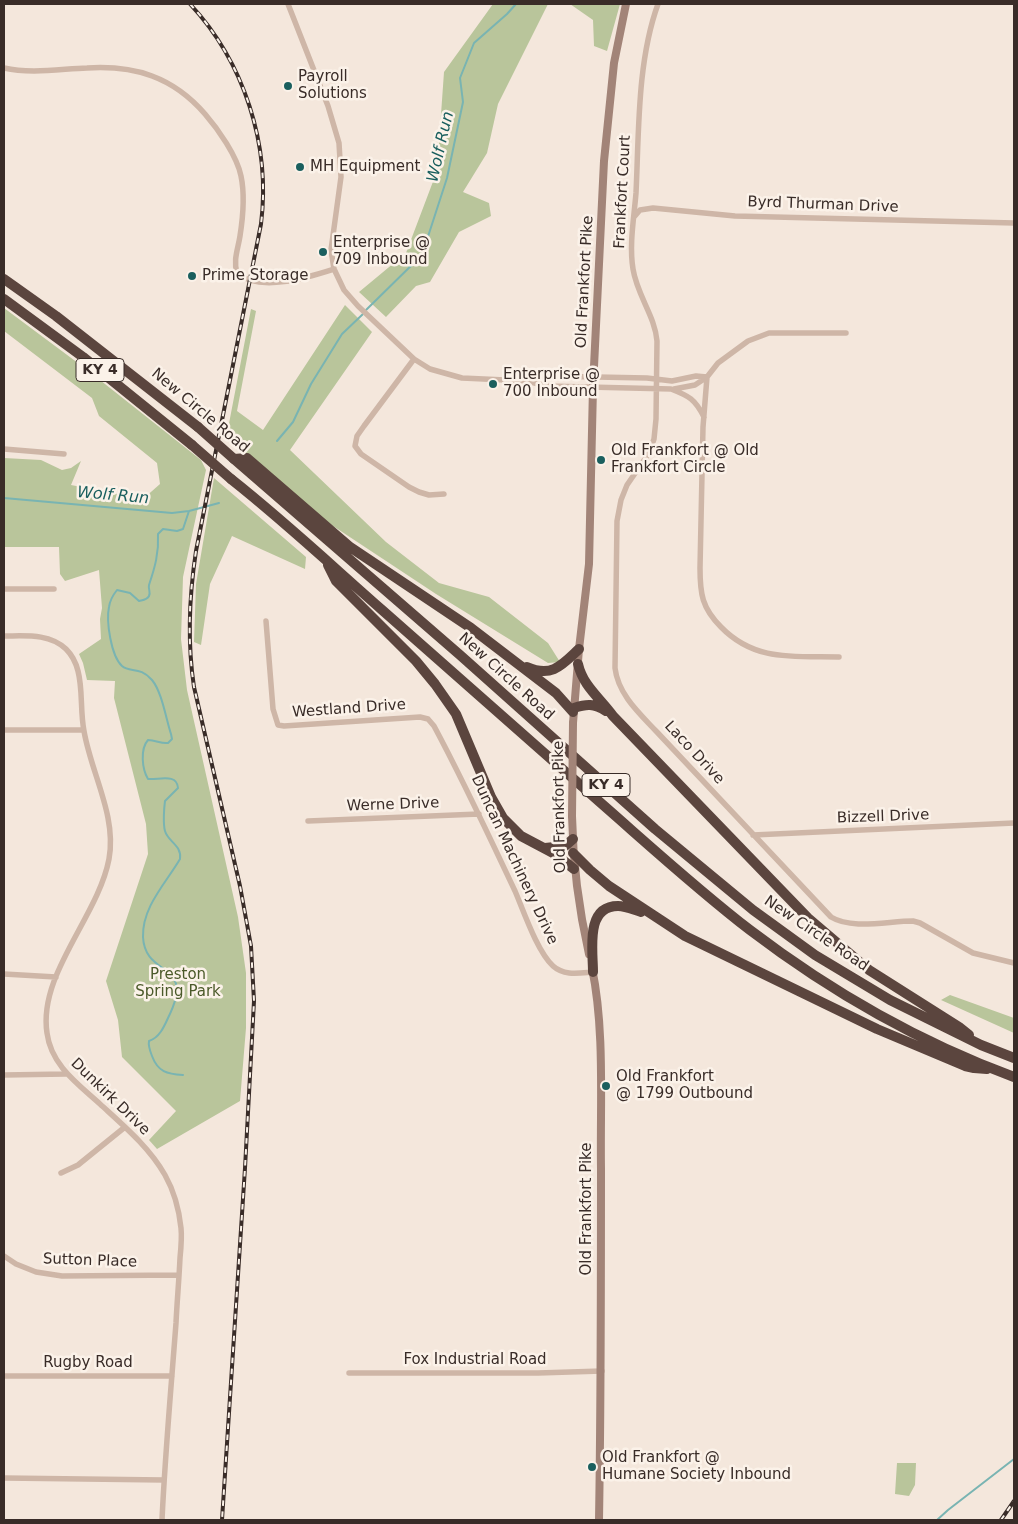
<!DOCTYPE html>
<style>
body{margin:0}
#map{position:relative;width:1018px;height:1524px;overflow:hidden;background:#f4e7dc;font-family:"DejaVu Sans",sans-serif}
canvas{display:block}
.frame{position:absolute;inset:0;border:5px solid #392c28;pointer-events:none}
</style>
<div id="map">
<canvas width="1018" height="1524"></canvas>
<div class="frame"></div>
</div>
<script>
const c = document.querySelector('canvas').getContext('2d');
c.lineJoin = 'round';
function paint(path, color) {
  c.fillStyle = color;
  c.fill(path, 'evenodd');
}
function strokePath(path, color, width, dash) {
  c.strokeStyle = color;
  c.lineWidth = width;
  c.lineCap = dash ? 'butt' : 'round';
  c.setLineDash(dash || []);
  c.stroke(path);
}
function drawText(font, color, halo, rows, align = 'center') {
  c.font = font + ' "DejaVu Sans",sans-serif';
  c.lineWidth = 5;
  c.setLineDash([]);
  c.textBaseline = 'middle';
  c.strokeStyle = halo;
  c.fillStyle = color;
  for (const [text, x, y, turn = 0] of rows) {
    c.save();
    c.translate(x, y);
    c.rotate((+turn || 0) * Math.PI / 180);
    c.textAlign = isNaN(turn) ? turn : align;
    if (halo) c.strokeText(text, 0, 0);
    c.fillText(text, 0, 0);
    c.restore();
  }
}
paint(new Path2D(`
 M493,4H548L498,104L487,153L463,192L489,203L491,216L459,232L430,282L416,286L386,317L359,292L406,253L437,171L444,72Z
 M570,4H620L607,51L594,46L593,20Z
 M345,305L372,332L290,450L386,542L439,583L489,597L548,643L560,662L548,663L436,594L321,518L226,439L251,309L256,311L237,411L263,430Z
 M4,308L86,369L201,460L206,470L183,577L181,639L187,690L238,917L246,973V1028L240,1101L157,1149L149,1140L176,1111L122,1057L118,1020L106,981L148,854L146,824L114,698L115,681L87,680L83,663L79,654L101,639L100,619L102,608L99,570L65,581L60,574L59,547H4V458L41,460L62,470L71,468L81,461L71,485L143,499L160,484L157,463L99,416L92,398L4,331Z
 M214,478L306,557L305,569L232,536L210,584L201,645L194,642L196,584Z
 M950,995L1014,1018V1033L941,1000Z
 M897,1463H916L915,1485L909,1496L895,1494Z`), '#b9c59b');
strokePath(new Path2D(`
 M366,310L422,255L447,178L463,102L460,78L474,43L507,14L516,4
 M277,441L293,422L311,384L342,334L363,314
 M4,498L172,513L189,511L219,503
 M183,1075C167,1074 158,1072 152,1056C150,1051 148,1046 149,1041C159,1038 164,1027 168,1018C197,960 145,979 143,937C142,907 166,883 180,859C182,845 168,842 165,831C163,824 164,808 165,801L178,788C177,773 159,780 148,779C142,769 140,749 148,740C156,740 161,744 168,743L172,739L171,734C166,719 162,692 152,680C140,666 130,673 122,666C111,656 106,621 109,607C110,600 113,595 117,590L130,593L139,601C143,600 147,600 149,596C151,592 148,589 149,585C155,567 159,553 158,534L163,529L177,531L183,529L189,511
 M937,1520L948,1510L1014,1459`), '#79b4b2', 2);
strokePath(new Path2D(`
 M288,4L328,106L339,143L341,177L331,250L334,269L344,290L358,306L414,359L430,369L462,378L527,381L546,386L671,389C689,396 695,399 704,417
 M658,4C637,62 639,132 636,193C634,218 629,245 633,269C637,295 655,316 657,341L656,419L654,439L649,453L627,485L621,500L617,521L615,668C618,694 639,713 656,731L831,917C852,930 888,921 913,921L920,923L973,953L1014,963
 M4,68C31,74 60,69 87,68C135,65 173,77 205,114C218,129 237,156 241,176C245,195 243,217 240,236C238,249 233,260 237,273C260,293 309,277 334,269
 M634,217L640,210L653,208L735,216L1014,223
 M414,359L364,426L357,436L355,446L361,454L409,487L419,492L429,495L444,494
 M530,380L546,376L647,378L672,381L696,376L707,377
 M674,389L695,385L707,377
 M4,449L64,454
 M4,589H54
 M266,621L273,709L278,725L284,726L420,717L428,719L434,726C463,780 489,836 515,891C524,912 537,951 553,966C564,976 579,973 593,972
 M4,636C25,636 49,633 66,649C72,655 76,663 78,671C83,690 80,711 84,731C91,773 117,816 109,859C98,917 38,974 47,1033C51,1065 78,1084 100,1104C124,1126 149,1147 165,1175C174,1191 179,1209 181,1228C182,1237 181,1248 180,1258C179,1280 177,1302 176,1323C171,1389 165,1455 162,1520
 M839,657C794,656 755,662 721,627C702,608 700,594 700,568L703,427L707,377L718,363L748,341L769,333H846
 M4,730H83
 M308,821L479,814
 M753,835L1014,823
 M4,974L56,977
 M4,1075L66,1074
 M61,1173L78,1165L125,1127
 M4,1256L16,1264L36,1272L62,1276L179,1275
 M349,1373H538L602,1371
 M4,1376H172
 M4,1478L164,1480`), '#ceb6a7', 5.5);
strokePath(new Path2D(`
 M573,723L579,649L589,564L593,387L604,161L614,63L626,4
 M572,816C573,866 578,906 589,954
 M592,968C605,1030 600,1104 601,1168C601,1285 601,1403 599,1520`), '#a28478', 8);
strokePath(new Path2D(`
 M4,279L56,316L198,427
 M4,299L83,357L192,445
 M234,459L460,655L655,829L753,910L815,955L890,1000L981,1045L1014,1058
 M234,459L247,458L350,547L471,628L556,693L573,712
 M231,479C283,520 331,565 381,609C454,674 528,739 602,804C650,846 698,890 750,930C830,991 919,1042 1014,1077
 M328,565L336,581L416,661L435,684L456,714L491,797L503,818L521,836L555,854L574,869
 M578,664C583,686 600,698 613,716L808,918L869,970L959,1027L969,1035
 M527,667C552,678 562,665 579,649
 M574,708C586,704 594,703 606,711
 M545,848L565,846L573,839
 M573,853L590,870L609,886L685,936L877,1029L965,1066L974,1068L987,1069
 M593,972C593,950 585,906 618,906C626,906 634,910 641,912`), '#5b453e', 10);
const rail = new Path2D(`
 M190,4C244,62 271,145 261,224L196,551C189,597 187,641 194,687L240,886L251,946L254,1001L245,1168L222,1520
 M1001,1520L1014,1501`);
strokePath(rail, '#392c28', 4);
strokePath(rail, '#fbf2e9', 2, [5.5]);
strokePath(new Path2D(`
 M572,816L573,723`), '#a28478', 8);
strokePath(new Path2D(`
 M198,427L234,459
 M192,445L231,479`), '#5b453e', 10);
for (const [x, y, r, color] of [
 [288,86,5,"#1a5f5e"],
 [300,167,5,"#1a5f5e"],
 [323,252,5,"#1a5f5e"],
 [192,276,5,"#1a5f5e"],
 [493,384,5,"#1a5f5e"],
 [601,460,5,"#1a5f5e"],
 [606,1086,5,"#1a5f5e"],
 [592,1467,5,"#1a5f5e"]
]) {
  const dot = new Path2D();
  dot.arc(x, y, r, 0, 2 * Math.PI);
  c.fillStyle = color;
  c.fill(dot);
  strokePath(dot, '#fbf2e9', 2);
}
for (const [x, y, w] of [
 [100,370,48],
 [606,785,48]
]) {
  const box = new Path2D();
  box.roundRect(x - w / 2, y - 11.5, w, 23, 4);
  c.fillStyle = '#fbf2e9';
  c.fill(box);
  strokePath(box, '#392c28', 1);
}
drawText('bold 14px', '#392c28', null, [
 ["KY 4",100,370],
 ["KY 4",606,785]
]);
drawText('15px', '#392c28', '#fbf2e9', [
 ["Payroll",298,77],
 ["Solutions",298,94],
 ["MH Equipment",310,167],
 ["Enterprise @",333,243],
 ["709 Inbound",333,260],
 ["Prime Storage",202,276],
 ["Enterprise @",503,375],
 ["700 Inbound",503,392],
 ["Old Frankfort @ Old",611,451],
 ["Frankfort Circle",611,468],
 ["Old Frankfort",616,1077],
 ["@ 1799 Outbound",616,1094],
 ["Old Frankfort @",602,1458],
 ["Humane Society Inbound",602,1475]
], 'left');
drawText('15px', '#392c28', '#fbf2e9', [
 ["Frankfort Court",623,192,-87],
 ["Byrd Thurman Drive",823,205,2],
 ["Old Frankfort Pike",585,282,-87],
 ["New Circle Road",200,411,40],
 ["New Circle Road",506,677,42],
 ["Westland Drive",349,709,-4],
 ["Laco Drive",694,753,47],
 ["Werne Drive",393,805,-2],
 ["Old Frankfort Pike",560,807,-91],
 ["Bizzell Drive",883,817,-2],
 ["Duncan Machinery Drive",514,860,65],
 ["New Circle Road",816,934,34],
 ["Dunkirk Drive",110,1097,44],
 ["Old Frankfort Pike",587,1209,-90],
 ["Sutton Place",90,1261,2],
 ["Fox Industrial Road",475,1360],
 ["Rugby Road",88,1363]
]);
drawText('15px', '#4b5a2a', '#fbf2e9', [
 ["Preston",178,975],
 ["Spring Park",178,992]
]);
drawText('italic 16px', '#1a5f5e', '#fbf2e9', [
 ["Wolf Run",441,147,-77],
 ["Wolf Run",113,496,5]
]);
</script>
